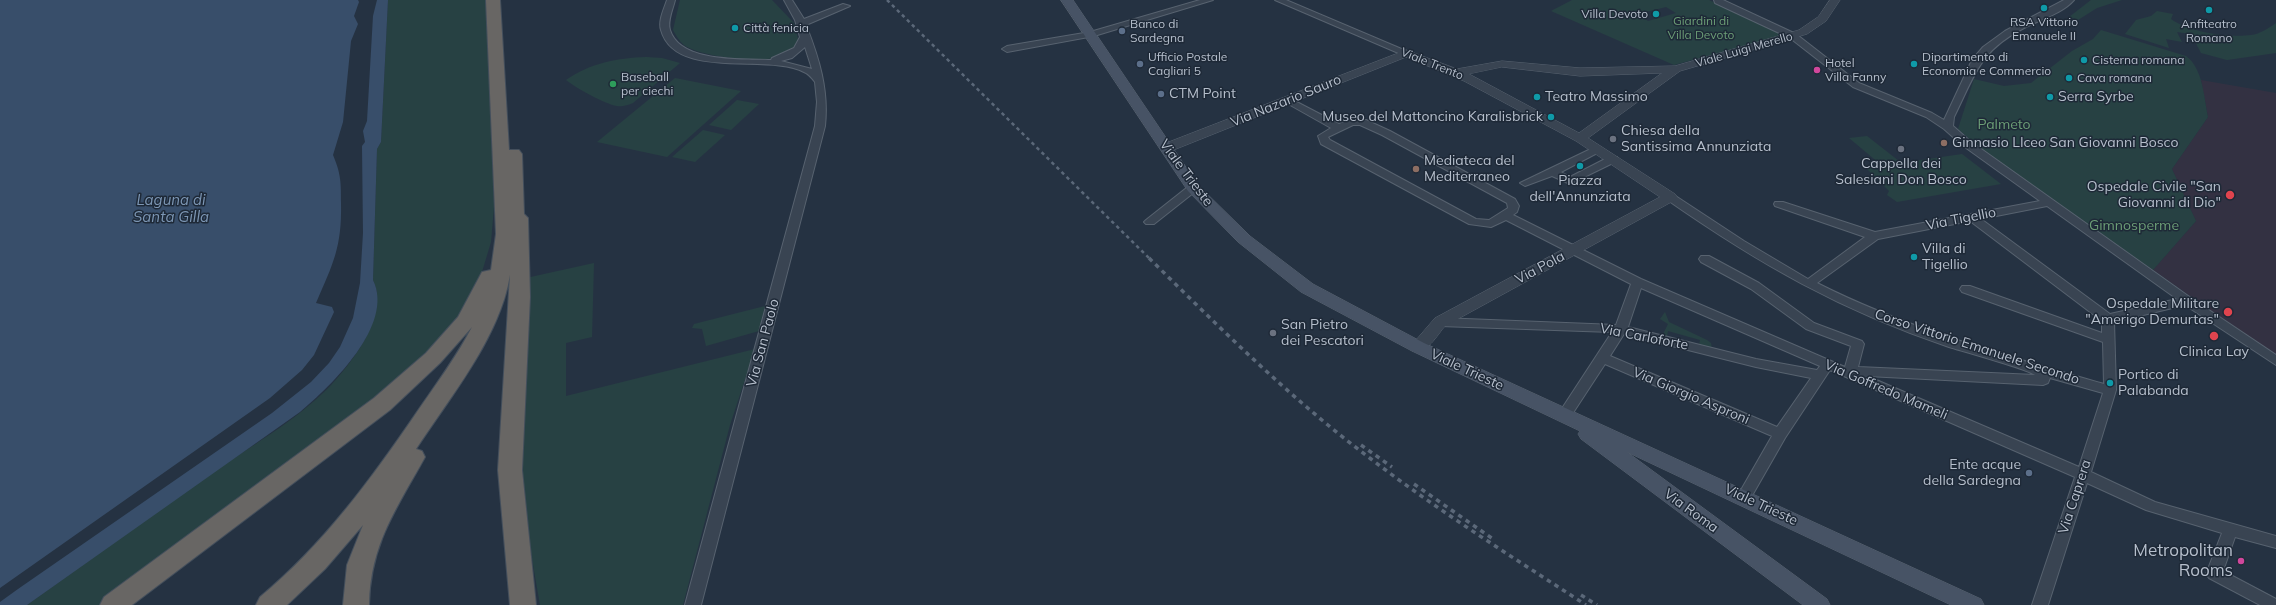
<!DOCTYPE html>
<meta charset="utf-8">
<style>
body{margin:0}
canvas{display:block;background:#253242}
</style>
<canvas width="2276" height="605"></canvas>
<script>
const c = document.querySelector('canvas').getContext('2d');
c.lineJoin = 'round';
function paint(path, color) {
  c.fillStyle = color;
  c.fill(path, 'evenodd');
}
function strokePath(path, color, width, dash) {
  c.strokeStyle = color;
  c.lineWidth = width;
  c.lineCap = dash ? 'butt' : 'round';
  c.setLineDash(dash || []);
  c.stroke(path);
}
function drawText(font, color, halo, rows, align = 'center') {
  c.font = font + ' Mulish,sans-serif';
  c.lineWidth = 3;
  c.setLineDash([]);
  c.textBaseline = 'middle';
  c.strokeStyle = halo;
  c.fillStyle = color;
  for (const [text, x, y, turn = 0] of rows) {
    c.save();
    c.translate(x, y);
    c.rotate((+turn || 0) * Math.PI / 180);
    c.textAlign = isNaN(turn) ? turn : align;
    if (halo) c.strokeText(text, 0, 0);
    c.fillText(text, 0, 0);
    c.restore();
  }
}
paint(new Path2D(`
 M2201,80L2276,93V356L2153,270L2196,221L2172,169L2208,117Z`), '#333142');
paint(new Path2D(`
 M388,0H487L494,207L491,242L475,295L453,326L385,393L103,605H27C92,558 158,512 224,465C265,437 313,410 344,370C362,348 387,309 373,280L377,149L381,142Z
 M680,0H772L794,23L799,43L797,47C790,50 782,56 775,58C754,62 701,57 684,45C679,41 676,35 673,30Z
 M1572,0H1709L1784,35L1674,65L1551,11ZM1666,7L1676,13L1648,21L1638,14Z
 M2091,0H2122L2097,8L2078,20L2069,17Z
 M2157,11L2173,14L2171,19C2188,32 2229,38 2251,35C2260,34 2269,28 2276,23V53L2227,60L2201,53L2191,34L2177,32L2182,42L2166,39L2169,48L2125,34L2136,20L2151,16Z
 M2101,30L2186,56C2203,68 2204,98 2208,117L2172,169L2196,221L2153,270L2000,165L1958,129L1974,79L2004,86L2031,83L2072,51L2093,39Z
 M646,57L662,58L680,63L633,103C628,105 622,107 617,106C605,104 576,88 566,80C590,63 618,58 646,57Z
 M675,78L741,91L667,157L597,142Z
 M737,100L759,104L731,130L709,125Z
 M703,130L725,135L695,162L672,157Z
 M1867,136L1899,161L1880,164L1849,138Z
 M1962,154L2001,184L1897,202L1887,195L1889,191L1866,168Z
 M594,263L592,337L566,343V396L755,349L730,425L683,605H540L531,553L521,463L526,278Z
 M765,306L759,331L706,346L702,329L692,328L694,324Z
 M1665,312L1669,322L1707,340L1711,343L1712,349L1699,345L1700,340L1668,331L1667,336H1662L1668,324L1660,319Z`), '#274143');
paint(new Path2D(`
 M0,0H358L359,2L354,16L358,24L351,41L343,122L333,155C341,174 341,182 341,203C342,247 333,264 316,303L332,307L334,312L314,355L302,370L270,398L0,588Z
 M377,0H388L381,142L377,149L373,280C395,325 331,386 300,412L27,605H0V602L18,589L272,413L311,382L329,363L340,347L353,318L360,283L363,233L362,146L365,142L363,131L367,121L373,16Z`), '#384e6a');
const minor = new Path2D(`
 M667,0H675C673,9 667,21 670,30C680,63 743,59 771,60L772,58L794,48L800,37L795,20L784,0H792L804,19L843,4L850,6L806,25C819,58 829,90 825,126L701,605H685L815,126L817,102L815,82C812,78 809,74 804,72C769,53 675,81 661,30C658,21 664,9 667,0ZM805,47L812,69L781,61L792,58Z
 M1200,0H1213L1094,36L1007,52L1002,49L1007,46L1090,32Z
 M1275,0H1286L1411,53L1409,55H1403Z
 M1714,0H1723L1796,34L1859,83L1932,113L1944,120L1972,60L1983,47L2005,31L2064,0H2074C2063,13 2039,20 2024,28C1979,51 1975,75 1954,117L1953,126L1970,141L2191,298L2276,355V365L2185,305L2114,322L2116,390L2091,472L2155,502L2276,536V548L2235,537L2223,571L2276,599V605H2260L2209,578L2206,574L2222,533L2146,510L2087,483L2048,605H2032L2075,477L1830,370L1785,438L1749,501L1744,502L1739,501L1737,497L1772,436L1605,364L1569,419H1559L1557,416L1559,413L1612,332L1440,326L1434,322L1440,318L1616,325L1631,284L1506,220L1491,227L1469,224L1321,144L1318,136L1331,128L1283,101L1285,99H1291L1339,124L1351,119L1366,120L1390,131L1515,199L1519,206L1517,212L1513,215L1641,279L1845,367L1851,346L1806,329L1751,289L1701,262L1699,259L1701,256H1709L1759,283L1814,323L1862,341L1864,344L1858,367L2035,375C2030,370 1962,351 1949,347C1842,311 1759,264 1666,199L1665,197L1666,195H1674L1744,241L1808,279L1865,237L1775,206L1774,204L1775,202H1783L1875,232L2040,201L1962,145L1944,129L1926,117L1853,87L1790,38L1715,3ZM1353,125H1360L1382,135L1507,203L1508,208L1489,220L1476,219L1330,140L1328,137ZM2047,206L2177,299L2110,314L1981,219ZM1970,221L2102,321V333L1970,286H1962L1960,289L1962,292L2103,342L2104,384C2006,356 1908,329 1817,283L1878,239ZM1641,288L1820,366L1817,370L1756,359L1628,327ZM1624,334L1756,367L1811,378L1777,427L1610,356ZM1867,376L2043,385L2048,383L2050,378L2103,393L2079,467Z
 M1597,146L1602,149L1601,151L1561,172L1570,177L1609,157H1617L1618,159L1617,161L1570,184L1552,176L1525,186L1520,183Z
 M1193,185L1198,188L1197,190L1154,224H1146L1144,222L1146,220L1189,186Z`);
const tertiary = new Path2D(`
 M1830,0H1840L1826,21L1807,34L1680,71L1588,138L1675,194L1677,197L1675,200L1445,326C1437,335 1427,355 1412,351L1410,347L1435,318L1660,197L1576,141L1464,81L1406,57L1171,151L1166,152L1160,148L1161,145L1406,50L1457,69L1502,61L1580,68L1675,66L1799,30L1818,17ZM1502,67L1580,76L1662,73L1579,133L1469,74Z`);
const secondary = new Path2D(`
 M1061,0H1073L1198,185L1250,236L1313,284L1424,343L1981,599L1984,605H1951L1627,452L1827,599L1830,605H1803L1581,439L1578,434L1580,431L1412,351L1301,292L1238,242L1188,191Z`);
const trunk = new Path2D(`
 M486,0H500L509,150H519L522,154L524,214L528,218L530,297L522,470L536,605H510L498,470L510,275C500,337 450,397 416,449L422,451L425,457C397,508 370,544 369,605H343L347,565L363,525L325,569L287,605H256L260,597C324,544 372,478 419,409C437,383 457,356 472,327L440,363L390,410L132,605H100L104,597L374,398L426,353L458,317L482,272L491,270L496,234Z`);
strokePath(minor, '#57626f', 2);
strokePath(tertiary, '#57626f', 1);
strokePath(secondary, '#57626f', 1);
strokePath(trunk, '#444f5c', 2);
paint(minor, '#394452');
paint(tertiary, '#394452');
paint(secondary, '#475365');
paint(trunk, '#686664');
strokePath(new Path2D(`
 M887,0L1150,259`), '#5b6879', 2.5, [3.5, 3.5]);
strokePath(new Path2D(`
 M1149,258C1220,328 1291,399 1371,459C1440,512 1514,558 1586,605
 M1361,445L1392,467
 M1414,484L1493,539
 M1581,595L1597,605`), '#5b6879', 3.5, [4.5, 4.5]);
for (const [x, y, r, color] of [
 [2044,8,4,"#0f9aa8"],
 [2209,10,4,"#0f9aa8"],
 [1656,14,4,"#0f9aa8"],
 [735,28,4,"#0f9aa8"],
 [1122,31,4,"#5c6f8a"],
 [2084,60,4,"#0f9aa8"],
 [1140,64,4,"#5c6f8a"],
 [1914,64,4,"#0f9aa8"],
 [1817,70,4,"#d1479c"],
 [2069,78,4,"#0f9aa8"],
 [613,84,4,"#2e9e5b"],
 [1161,94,4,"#5c6f8a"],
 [1537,97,4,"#0f9aa8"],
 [2050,97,4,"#0f9aa8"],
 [1551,117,4,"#0f9aa8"],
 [1613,139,4,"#6b7280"],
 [1944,143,4,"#8d6e63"],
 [1901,149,4,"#6b7280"],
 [1580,166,4,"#0f9aa8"],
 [1416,169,4,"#8d6e63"],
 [2230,195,5,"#e0444e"],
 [1914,257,4,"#0f9aa8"],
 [2228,312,5,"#e0444e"],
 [1273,333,4,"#6b7280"],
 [2214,336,5,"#e0444e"],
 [2110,383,4,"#0f9aa8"],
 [2029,473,4,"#5c6f8a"],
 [2241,561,4,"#d1479c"]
]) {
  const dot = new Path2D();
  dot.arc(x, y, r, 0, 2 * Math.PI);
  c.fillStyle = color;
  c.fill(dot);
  strokePath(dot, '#1e2937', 1.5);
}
drawText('12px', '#b6bfcc', '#1e2937', [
 ["Villa Devoto",1648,14,"right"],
 ["RSA Vittorio",2044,22,"center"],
 ["Emanuele II",2044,36,"center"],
 ["Banco di",1130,24],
 ["Sardegna",1130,38],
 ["Anfiteatro",2209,24,"center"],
 ["Romano",2209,38,"center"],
 ["Città fenicia",743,28],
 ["Ufficio Postale",1148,57],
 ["Cagliari 5",1148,71],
 ["Dipartimento di",1922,57],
 ["Economia e Commercio",1922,71],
 ["Cisterna romana",2092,60],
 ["Hotel",1825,63],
 ["Villa Fanny",1825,77],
 ["Baseball",621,77],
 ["per ciechi",621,91],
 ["Cava romana",2077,78]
], 'left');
drawText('12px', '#6c9e76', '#1e2937', [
 ["Giardini di",1701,21],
 ["Villa Devoto",1701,35]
]);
drawText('12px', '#b6bfcc', '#1e2937', [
 ["Viale Luigi Merello",1744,50,-16],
 ["Viale Trento",1432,64,22]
]);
drawText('14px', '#b6bfcc', '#1e2937', [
 ["CTM Point",1169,94],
 ["Teatro Massimo",1545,97],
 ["Serra Syrbe",2058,97],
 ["Museo del Mattoncino Karalisbrick",1543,117,"right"],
 ["Chiesa della",1621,131],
 ["Santissima Annunziata",1621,147],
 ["Ginnasio LIceo San Giovanni Bosco",1952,143],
 ["Mediateca del",1424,161],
 ["Mediterraneo",1424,177],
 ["Cappella dei",1901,164,"center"],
 ["Salesiani Don Bosco",1901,180,"center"],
 ["Piazza",1580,181,"center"],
 ["dell'Annunziata",1580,197,"center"],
 ["Ospedale Civile \"San",2221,187,"right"],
 ["Giovanni di Dio\"",2221,203,"right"],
 ["Villa di",1922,249],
 ["Tigellio",1922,265],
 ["Ospedale Militare",2219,304,"right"],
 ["\"Amerigo Demurtas\"",2219,320,"right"],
 ["San Pietro",1281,325],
 ["dei Pescatori",1281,341],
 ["Clinica Lay",2214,352,"center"],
 ["Portico di",2118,375],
 ["Palabanda",2118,391],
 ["Ente acque",2021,465,"right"],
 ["della Sardegna",2021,481,"right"]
], 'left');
drawText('14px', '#b6bfcc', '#1e2937', [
 ["Via Nazario Sauro",1286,101,-22],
 ["Viale Trieste",1186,173,53],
 ["Via Tigellio",1961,219,-11],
 ["Via Pola",1540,268,-28],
 ["Via Carloforte",1644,337,11],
 ["Via San Paolo",763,343,-75],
 ["Corso Vittorio Emanuele Secondo",1977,347,18],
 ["Viale Trieste",1467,370,25],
 ["Via Goffredo Mameli",1886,390,23],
 ["Via Giorgio Asproni",1691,396,23],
 ["Via Caprera",2075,497,-72],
 ["Viale Trieste",1761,505,25],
 ["Via Roma",1691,511,36]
]);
drawText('14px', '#6c9e76', '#1e2937', [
 ["Palmeto",2004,125],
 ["Gimnosperme",2134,226]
]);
drawText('italic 15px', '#7c96b4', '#1e2937', [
 ["Laguna di",171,200],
 ["Santa Gilla",171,217]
]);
drawText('17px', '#b6bfcc', '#1e2937', [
 ["Metropolitan",2233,551],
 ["Rooms",2233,571]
], 'right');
</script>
